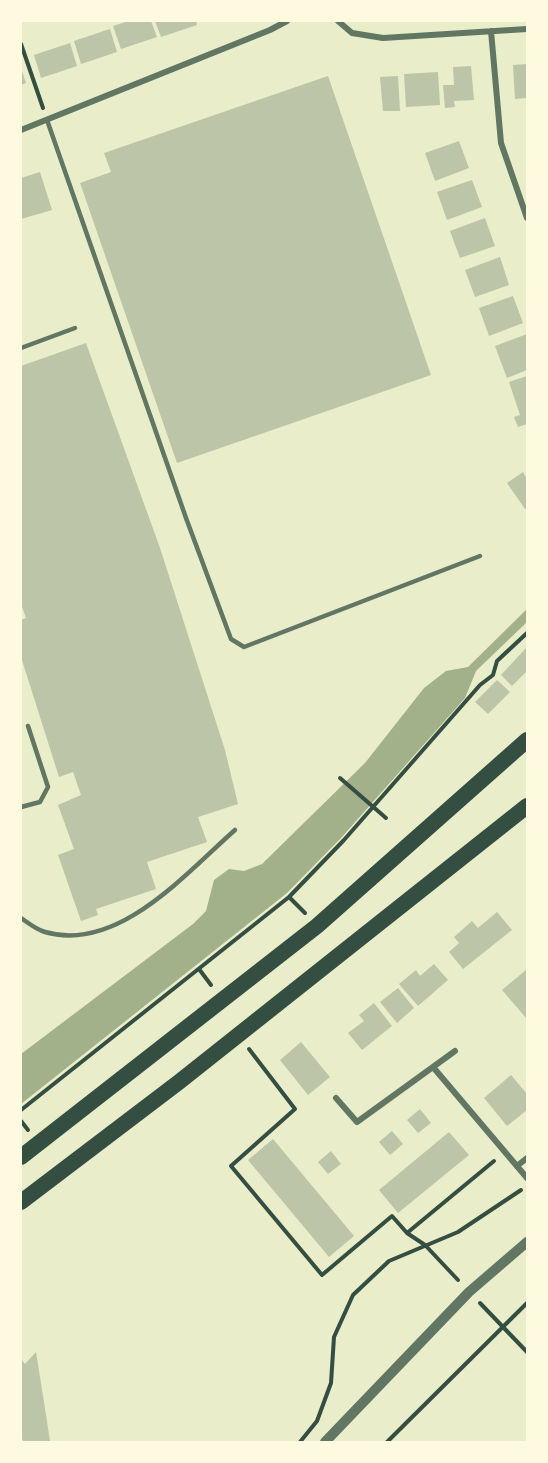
<!DOCTYPE html>
<style>
body{margin:0}
#map{position:relative;width:548px;height:1463px;overflow:hidden;background:#e9edc9;font-family:"Titillium Web",sans-serif}
canvas{display:block}
.frame{position:absolute;inset:0;border:22px solid #fefae0;pointer-events:none}
</style>
<div id="map">
<canvas width="548" height="1463"></canvas>
<div class="frame"></div>
</div>
<script>
const c = document.querySelector('canvas').getContext('2d');
c.lineJoin = 'round';
function paint(path, color) {
  c.fillStyle = color;
  c.fill(path, 'evenodd');
}
function strokePath(path, color, width, dash) {
  c.strokeStyle = color;
  c.lineWidth = width;
  c.lineCap = dash ? 'butt' : 'round';
  c.setLineDash(dash || []);
  c.stroke(path);
}
paint(new Path2D(`
 M527,609V622L476,671L465,698L341,838L287,893L21,1104V1054L193,924L206,911L214,880L229,869L244,871L262,864L365,763L424,688L446,671L468,667Z`), '#a3b18a');
paint(new Path2D(`
 M129,21H151L157,37L121,49L113,26Z
 M155,21H196L197,25L161,37Z
 M110,29L117,52L81,64L74,41Z
 M70,43L77,66L41,78L34,55Z
 M527,64V98L515,99L513,65Z
 M471,66L474,100L454,101L455,107L445,108L443,85H454L453,67Z
 M21,68L26,83L21,85Z
 M438,72L440,105L406,107L404,74Z
 M328,76L431,375L177,463L80,183L111,172L104,153Z
 M398,76L400,111H383L380,77Z
 M459,141L469,168L435,181L425,153Z
 M40,172L52,210L21,219V178Z
 M472,180L482,207L447,220L437,192Z
 M485,218L495,246L460,258L450,231Z
 M500,257L509,285L475,297L465,270Z
 M513,296L523,323L489,336L479,308Z
 M527,334V370L507,378L495,346Z
 M86,343L160,548L225,750L238,804L198,817L207,842L147,862L156,889L96,909L98,915L81,921L58,855L74,849L58,805L81,795L73,772L59,777L21,657V620L26,618L21,604V366Z
 M527,376V424L518,427L514,417L520,415L509,382Z
 M523,472L527,479V508L525,509L507,483Z
 M527,647V671L512,686L501,675Z
 M497,680L510,692L488,714L475,702Z
 M497,912L512,930L463,969L449,952L459,943L454,937L472,921L478,928Z
 M434,964L448,980L418,1006L399,984L416,970L420,976Z
 M527,969V1019L502,990Z
 M398,988L414,1008L397,1023L380,1002Z
 M374,1003L392,1026L362,1050L348,1033L364,1021L359,1015Z
 M301,1042L330,1077L308,1095L280,1060Z
 M511,1075L527,1094V1110L507,1126L484,1098Z
 M420,1109L431,1123L418,1133L407,1120Z
 M392,1131L403,1144L390,1155L379,1142Z
 M449,1132L469,1155L398,1213L379,1190Z
 M273,1139L354,1236L329,1257L248,1160Z
 M331,1151L341,1164L328,1174L318,1162Z
 M36,1352L47,1421L50,1442H24L21,1438V1359L25,1364Z`), '#bcc5a7');
strokePath(new Path2D(`
 M21,44L43,108
 M340,778L386,818
 M289,897L305,913
 M199,969L211,985
 M249,1049L295,1109L231,1166L322,1275L392,1216L407,1233L425,1245L458,1280
 M21,1110L289,897L344,840L480,685L493,675L497,661L527,633
 M21,1121L28,1130
 M407,1233L494,1161
 M480,1303L527,1352
 M300,1442L317,1421L331,1383L334,1337L353,1295L389,1261L458,1232L521,1190
 M387,1442L527,1303`), '#344e41', 4);
strokePath(new Path2D(`
 M47,120L186,518L231,639L244,647L480,556
 M21,348L75,328
 M21,807L40,802L48,787L28,726
 M21,918C28,923 37,930 45,932C118,953 186,873 235,830`), '#617663', 4.5);
strokePath(new Path2D(`
 M338,21L352,33L383,38L527,29
 M491,31L501,143L527,218
 M21,130L270,30L287,21
 M433,1067L527,1178
 M336,1098L357,1122L455,1051
 M517,1166L527,1158`), '#617663', 6);
strokePath(new Path2D(`
 M325,1442L469,1292L527,1242`), '#617663', 10);
strokePath(new Path2D(`
 M21,1157L317,926L527,740
 M21,1202L179,1082L527,806`), '#344e41', 16);
</script>
